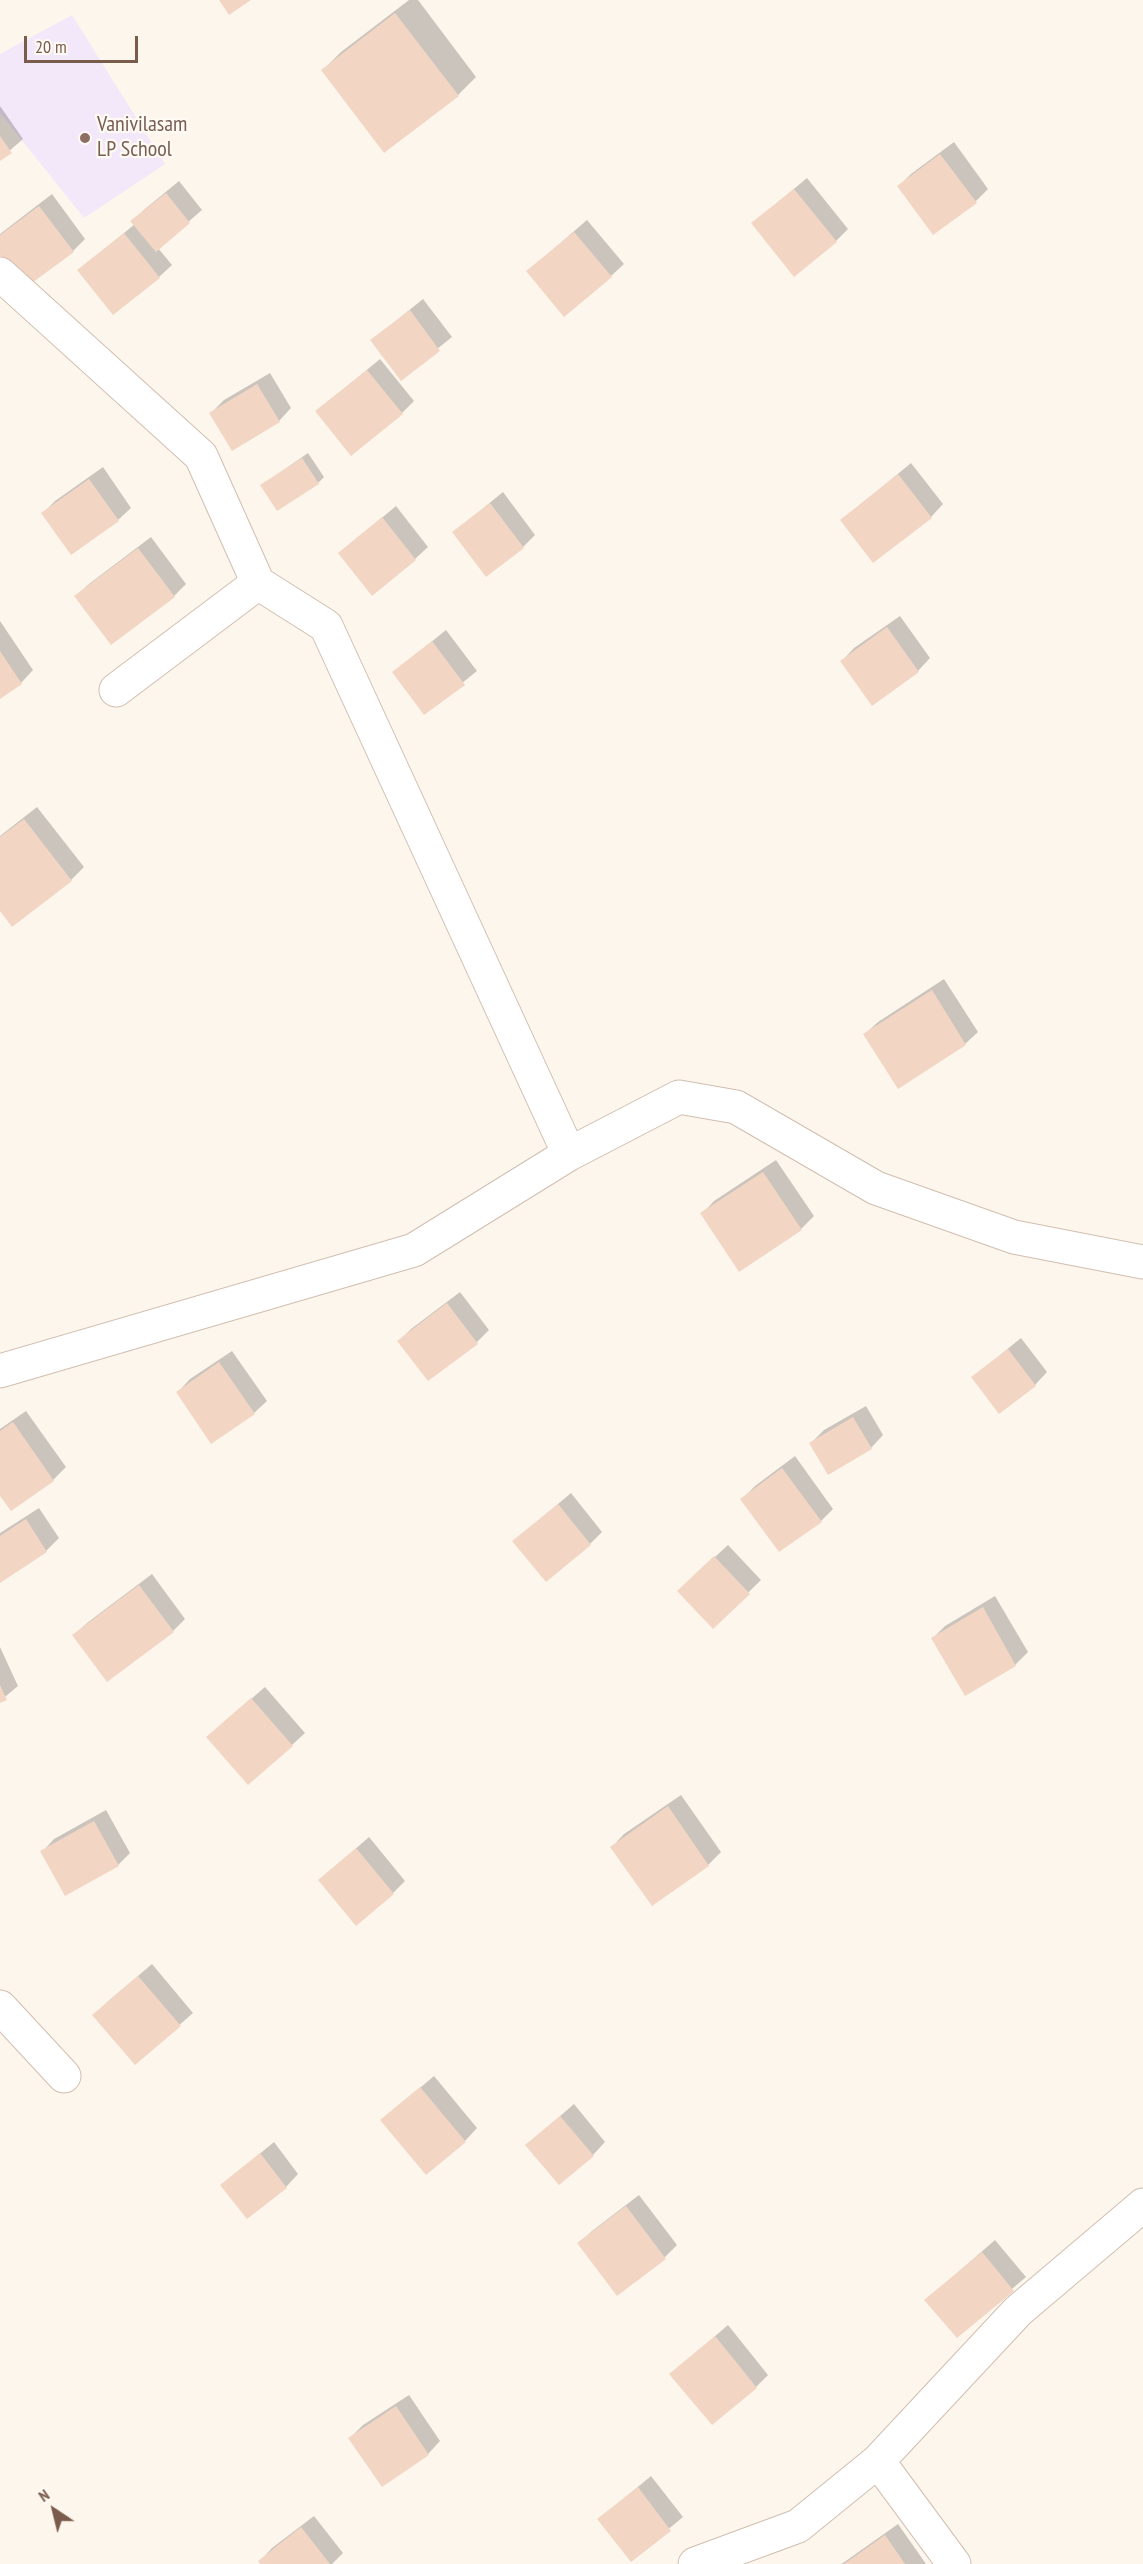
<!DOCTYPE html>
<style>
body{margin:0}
#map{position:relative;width:1143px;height:2564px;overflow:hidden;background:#fdf6ec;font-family:"PT Sans Narrow",sans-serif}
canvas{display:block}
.north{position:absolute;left:24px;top:2480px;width:60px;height:60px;-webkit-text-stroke:4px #fffaf3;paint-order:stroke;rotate:325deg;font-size:16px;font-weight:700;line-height:24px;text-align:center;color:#7a5c4d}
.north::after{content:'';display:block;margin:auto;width:21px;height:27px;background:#7a5c4d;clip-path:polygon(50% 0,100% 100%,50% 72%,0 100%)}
.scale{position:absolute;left:24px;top:36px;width:114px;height:27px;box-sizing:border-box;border:3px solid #7a5c4d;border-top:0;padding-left:8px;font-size:18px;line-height:21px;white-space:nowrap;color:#7a5c4d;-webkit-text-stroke:4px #fffaf3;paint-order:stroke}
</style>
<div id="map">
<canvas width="1143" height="2564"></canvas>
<div class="north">N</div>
<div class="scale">20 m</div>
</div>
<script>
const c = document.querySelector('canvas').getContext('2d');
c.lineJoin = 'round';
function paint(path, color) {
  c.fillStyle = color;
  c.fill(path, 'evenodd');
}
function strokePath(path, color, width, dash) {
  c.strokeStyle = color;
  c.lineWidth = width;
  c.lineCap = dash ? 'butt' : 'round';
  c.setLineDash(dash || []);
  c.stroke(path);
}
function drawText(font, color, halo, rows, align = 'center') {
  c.font = font + ' "PT Sans Narrow",sans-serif';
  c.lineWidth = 4.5;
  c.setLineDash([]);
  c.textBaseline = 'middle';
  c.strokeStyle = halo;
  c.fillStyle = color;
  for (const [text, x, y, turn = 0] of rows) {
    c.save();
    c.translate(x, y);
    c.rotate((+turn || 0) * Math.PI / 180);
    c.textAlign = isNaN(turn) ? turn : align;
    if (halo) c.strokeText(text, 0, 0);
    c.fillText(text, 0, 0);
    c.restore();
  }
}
paint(new Path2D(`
 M72,15L165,164L84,218L0,113V54Z`), '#f3e8fa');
paint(new Path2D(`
 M409,0H418L476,77L458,95L323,70L341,52Z
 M0,106L23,139L0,159Z
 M954,142L988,189L976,201L934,233L899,186L911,174Z
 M807,178L848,229L836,241L753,223Z
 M179,181L202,210L158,248L172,265L159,277L79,270L135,224L132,221L145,209Z
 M52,194L85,239L73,251L0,253V234Z
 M587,220L624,264L611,276L528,271Z
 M423,299L452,337L401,378L372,340Z
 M380,359L414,401L402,413L317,411Z
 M270,373L291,408L279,421L211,413L224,400Z
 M308,453L324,477L318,483L262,485Z
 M911,463L943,504L931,517L842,520Z
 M103,467L131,508L118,520L43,513L55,501Z
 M503,492L535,535L523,547L454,532Z
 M396,506L428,547L415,559L340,553Z
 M151,537L186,584L174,596H76L89,584Z
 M900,616L930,658L918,671L842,661L854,648Z
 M0,621L33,670L21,683L0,697Z
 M446,630L477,671L425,713L394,672Z
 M37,807L84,867L71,880L12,925L0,909V836Z
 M944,979L978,1032L965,1044L865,1034L878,1022Z
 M776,1160L814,1216L801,1229L740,1270L702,1214L714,1201Z
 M460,1292L489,1330L477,1342L399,1341L411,1329Z
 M1021,1338L1047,1372L1035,1385L973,1377Z
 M232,1351L267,1401L254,1413L178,1392L190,1379Z
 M866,1406L883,1435L871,1448L811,1443L824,1430Z
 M26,1411L66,1467L53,1480L0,1494V1429Z
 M795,1456L833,1509L821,1521L742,1499L755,1486Z
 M571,1493L602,1532L590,1544L514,1541Z
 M39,1508L59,1538L46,1551L1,1581L0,1533Z
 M728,1545L761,1580L713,1627L692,1578Z
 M152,1574L185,1619L173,1631L74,1635L87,1623Z
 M995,1596L1028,1652L1015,1665L933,1638L945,1626Z
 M0,1647L18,1686L0,1701Z
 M265,1687L305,1733L292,1745L221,1725Z
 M681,1795L721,1852L708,1865L652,1904L612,1847L624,1834Z
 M106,1810L130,1853L118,1865L42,1852L54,1839Z
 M369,1837L405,1881L393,1893L320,1880Z
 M152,1964L193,2013L136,2063L106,2003Z
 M434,2076L477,2128L465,2141L382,2120Z
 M574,2104L605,2142L593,2155L527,2145Z
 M274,2142L298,2174L286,2187L222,2185Z
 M639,2195L677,2245L665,2257L579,2243L592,2231Z
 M995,2240L1026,2277L957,2336L926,2300Z
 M728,2325L768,2375L756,2387L671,2374Z
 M409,2395L440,2441L428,2454L350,2438L363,2425Z
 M651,2476L683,2517L631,2560L599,2519Z
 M314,2516L343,2553L332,2564H262L260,2561L272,2548Z
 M898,2524L926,2564H841L843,2563Z`), '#0003');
paint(new Path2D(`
 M219,0H251L229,15Z
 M395,13L459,96L384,153L321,70Z
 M0,136L12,153L0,161Z
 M940,154L977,203L933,235L897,186Z
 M794,189L837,242L794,277L751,223Z
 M166,193L190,223L156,252L130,221Z
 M39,206L74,252L25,288L0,255V235Z
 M574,232L612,277L564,317L526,271Z
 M124,233L160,278L113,315L77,270Z
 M410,310L440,351L401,381L370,340Z
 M367,370L403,414L351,456L315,411Z
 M257,384L280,422L232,451L209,413Z
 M302,458L319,484L277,511L260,485Z
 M898,474L932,518L873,563L840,520Z
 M89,479L119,521L71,555L41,513Z
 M490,503L524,548L486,577L452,532Z
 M382,517L416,560L372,596L338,553Z
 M138,548L175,597L111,645L74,596Z
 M887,627L919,672L872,706L840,661Z
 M432,641L465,685L424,715L392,672Z
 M0,651L22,684L0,699Z
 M24,819L72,881L12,927L0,911V837Z
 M932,990L966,1045L898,1089L863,1034Z
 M763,1172L802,1230L739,1272L700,1213Z
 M447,1303L478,1344L428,1381L397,1341Z
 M1008,1349L1036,1386L999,1414L971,1377Z
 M219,1362L255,1414L211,1444L176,1392Z
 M853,1417L872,1449L828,1475L809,1443Z
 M13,1422L54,1481L11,1511L0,1496V1431Z
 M782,1468L822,1522L779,1552L740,1499Z
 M558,1504L591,1545L546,1582L512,1541Z
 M26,1519L47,1552L0,1583V1536Z
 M714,1556L750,1594L713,1629L677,1591Z
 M139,1585L174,1632L107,1682L72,1635Z
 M983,1607L1016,1666L965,1696L931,1638Z
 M0,1685L7,1700L0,1703Z
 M251,1698L293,1746L248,1785L206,1737Z
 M668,1806L709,1866L652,1906L610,1847Z
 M94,1821L119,1866L65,1896L40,1851Z
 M356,1848L394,1894L356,1926L318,1880Z
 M138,1976L181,2026L135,2065L92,2015Z
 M420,2087L466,2142L426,2175L380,2120Z
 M560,2116L594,2156L559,2185L525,2145Z
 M260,2153L287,2188L247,2219L220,2185Z
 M626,2206L666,2259L617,2296L577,2243Z
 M982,2252L1014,2291L957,2338L924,2300Z
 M715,2336L757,2388L712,2425L669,2374Z
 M396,2406L429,2455L382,2487L348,2438Z
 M638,2487L671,2531L631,2562L597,2519Z
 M301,2527L330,2564H260L258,2561Z
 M885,2535L905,2564H844Z`), '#f3d5c3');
const street = new Path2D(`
 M0,274L201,456L258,583L326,626L569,1154L679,1097L736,1107L876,1188L1014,1237L1143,1262
 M116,690L258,583
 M0,1371L414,1250L569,1154
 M0,2007L64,2076
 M878,2461L954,2564
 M695,2564L798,2526L878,2461L1018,2311L1143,2205`);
strokePath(street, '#d1beb0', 35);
strokePath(street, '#fff', 33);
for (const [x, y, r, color] of [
 [85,138,6,"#8d6e63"]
]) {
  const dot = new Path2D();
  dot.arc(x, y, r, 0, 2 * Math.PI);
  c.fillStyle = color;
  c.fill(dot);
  strokePath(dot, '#fffaf3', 2);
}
drawText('22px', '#785e54', '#fffaf3', [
 ["Vanivilasam",97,125],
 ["LP School",97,150]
], 'left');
</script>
